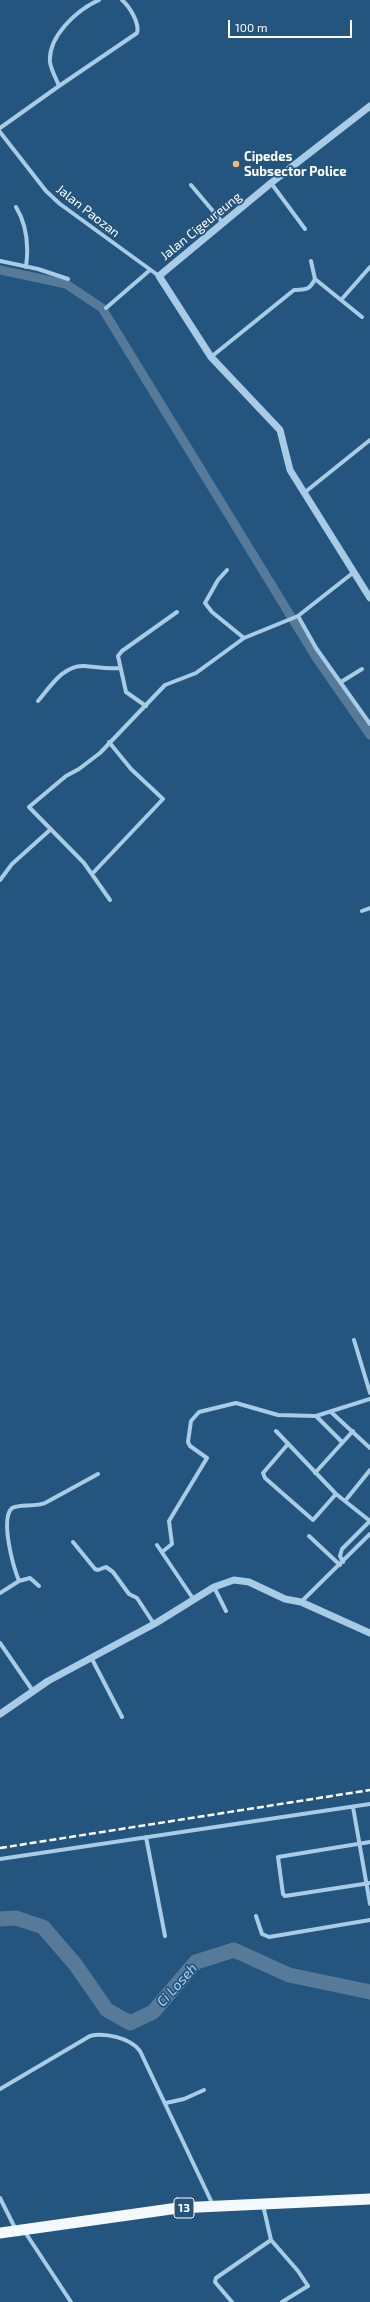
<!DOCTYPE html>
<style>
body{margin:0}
#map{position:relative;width:370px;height:2302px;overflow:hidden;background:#23557f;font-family:"Exo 2",sans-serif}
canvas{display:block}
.scale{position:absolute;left:228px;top:20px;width:124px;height:18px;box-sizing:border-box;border:2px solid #fff;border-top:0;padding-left:5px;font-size:12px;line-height:14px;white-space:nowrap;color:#fff;-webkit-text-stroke:3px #23557f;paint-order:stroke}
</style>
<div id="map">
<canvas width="370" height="2302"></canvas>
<div class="scale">100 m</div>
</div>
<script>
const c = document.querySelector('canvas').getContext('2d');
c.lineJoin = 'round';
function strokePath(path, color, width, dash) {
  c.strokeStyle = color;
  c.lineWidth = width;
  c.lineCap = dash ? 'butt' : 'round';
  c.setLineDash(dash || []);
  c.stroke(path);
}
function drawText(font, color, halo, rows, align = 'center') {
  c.font = font + ' "Exo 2",sans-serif';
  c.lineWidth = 3.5;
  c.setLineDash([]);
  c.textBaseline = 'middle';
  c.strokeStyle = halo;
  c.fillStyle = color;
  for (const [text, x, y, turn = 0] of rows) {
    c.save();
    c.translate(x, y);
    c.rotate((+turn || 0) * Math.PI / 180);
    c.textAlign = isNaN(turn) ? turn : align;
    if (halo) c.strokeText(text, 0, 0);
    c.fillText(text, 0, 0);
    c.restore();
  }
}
strokePath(new Path2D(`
 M0,270L66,284L102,308L317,659L370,735`), '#567a98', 9);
strokePath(new Path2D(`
 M0,1919L16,1918L43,1927L75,1964L107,2010L130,2023L153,2012L196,1962L234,1950L289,1975L370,1992`), '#567a98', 15);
strokePath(new Path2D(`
 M59,86L137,33C140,23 129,6 122,0
 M0,128L59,86C56,78 51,70 50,62C48,36 77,10 99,0
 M0,132L46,191L60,204L159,276
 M271,183L305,229
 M191,185L223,223
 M16,207C27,225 29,245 26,267
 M0,261L38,269L68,279
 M315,279L362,317
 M341,300L370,267
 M106,308L150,270
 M211,357L294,290C306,289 309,291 315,279L311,261
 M304,493L370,440
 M227,570L218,580L205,603L212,612L244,638
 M298,616L316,648L370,724
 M341,682L362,669
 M38,701C50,687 64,664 85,666C97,667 107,669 119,668
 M146,706L126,692L118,656L122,651L177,612
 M92,874L163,799L131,769L109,742
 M0,880L12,864L51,829
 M110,900L84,863L29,807L66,776L79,769L100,753L165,685L196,673L244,638L298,616L354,572
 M362,911L370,908
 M354,1340L370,1393
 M331,1412L370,1448
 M316,1416L342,1442
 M276,1431L336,1494
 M288,1444L263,1473L265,1478L313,1520L336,1494L370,1521
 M315,1473L353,1431
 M345,1501L370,1470
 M309,1536L340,1565
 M73,1542L95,1569L98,1570L106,1567L113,1572L129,1594L137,1598L154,1624
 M157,1545L194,1600
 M162,1552L172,1544L169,1521L207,1458L190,1446L188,1442L191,1421L199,1412L236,1403L278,1415L316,1416L370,1399
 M343,1562L340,1556L342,1549L370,1521
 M19,1581L30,1578L39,1586
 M214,1587L226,1611
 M0,1593L19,1581C13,1566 0,1519 12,1508C19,1504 36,1507 45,1503L98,1474
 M301,1602L370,1534
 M0,1643L33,1691
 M92,1659L122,1717
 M353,1807L370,1904
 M146,1837L165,1936
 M370,1842L278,1857L283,1894L285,1896L370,1883
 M0,1859L370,1804
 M256,1916L262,1934L269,1937L370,1920
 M0,2089L90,2036C104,2032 131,2038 140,2051L213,2205
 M166,2103L184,2099L204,2090
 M0,2198L16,2230
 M263,2205L271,2240L298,2271L308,2286L282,2302
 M25,2232L71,2302
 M232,2302L215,2282L216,2278L271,2240`), '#a8cbe6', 4);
strokePath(new Path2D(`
 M370,106L271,183L159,276L211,357L280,430L290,470L370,598
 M0,1714L48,1681L156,1623L214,1587L234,1580L249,1582L285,1599L301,1602L370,1633`), '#a8cbe6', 7);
strokePath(new Path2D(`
 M0,2233L178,2208L370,2199`), '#f4f9fe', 11);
strokePath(new Path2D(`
 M0,1848L370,1790`), '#fff', 2.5, [7, 3]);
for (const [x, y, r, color] of [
 [236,164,4,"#f2bb6b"]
]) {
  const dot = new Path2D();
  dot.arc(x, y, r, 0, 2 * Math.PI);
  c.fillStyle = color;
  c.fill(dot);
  strokePath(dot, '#23557f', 1.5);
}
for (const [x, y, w] of [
 [184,2208,20]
]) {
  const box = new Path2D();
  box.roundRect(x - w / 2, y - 10, w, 20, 3);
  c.fillStyle = '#23557f';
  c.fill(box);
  strokePath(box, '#fff', 1);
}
drawText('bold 12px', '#fff', null, [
 ["13",184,2208]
]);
drawText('bold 13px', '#fff', '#23557f', [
 ["Cipedes",244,157],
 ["Subsector Police",244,172]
], 'left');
drawText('13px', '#fff', '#23557f', [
 ["Jalan Paozan",88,211,38],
 ["Jalan Cigeureung",201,226,-39]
]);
drawText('italic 14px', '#b3d5ee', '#23557f', [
 ["Ci Loseh",177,1985,-48]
]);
</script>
